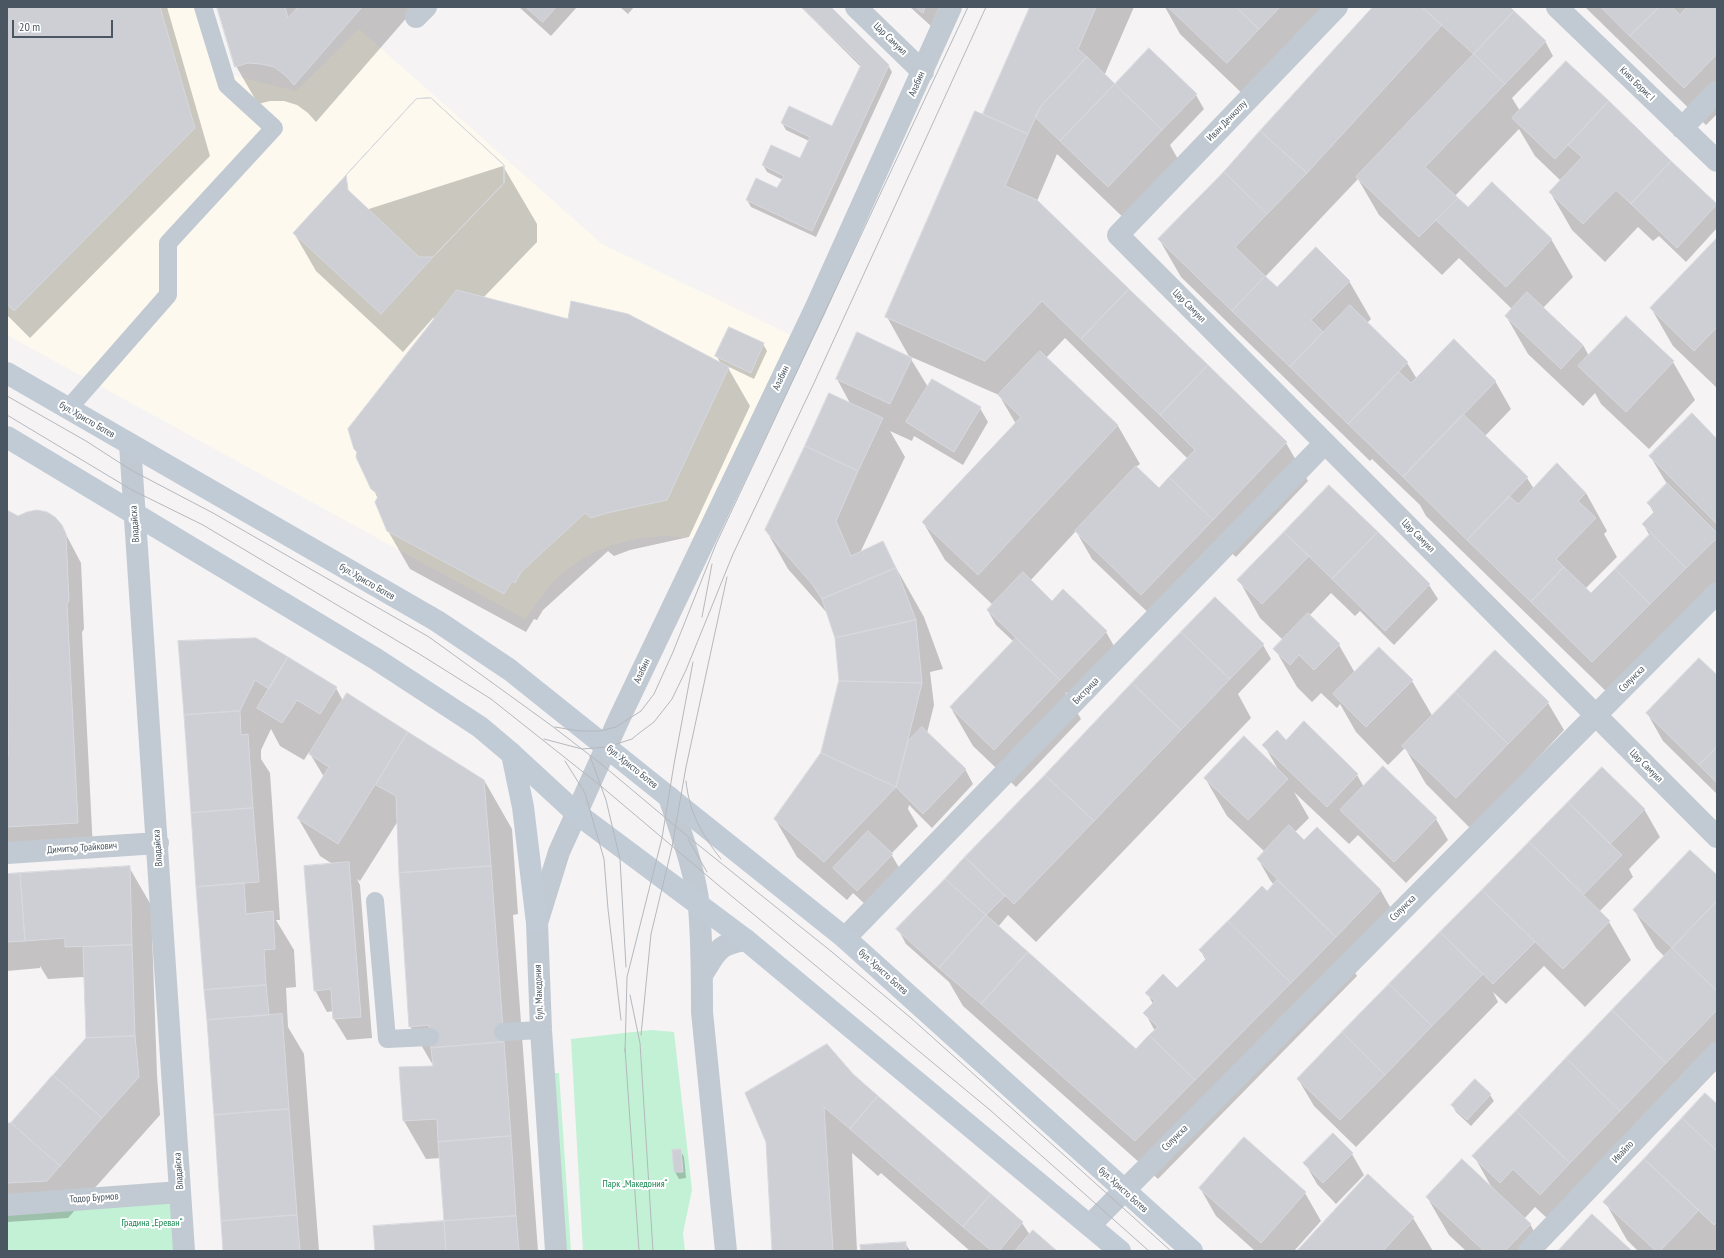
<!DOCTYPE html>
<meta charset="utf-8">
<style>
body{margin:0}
#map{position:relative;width:1724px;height:1258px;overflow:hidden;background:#f5f3f3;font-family:"PT Sans Narrow",sans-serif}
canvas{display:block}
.frame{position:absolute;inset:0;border:8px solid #4a5661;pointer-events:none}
.scale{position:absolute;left:12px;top:20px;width:101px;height:18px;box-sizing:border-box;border:2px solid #4a5661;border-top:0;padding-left:5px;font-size:12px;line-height:14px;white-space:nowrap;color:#4a5661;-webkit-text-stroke:3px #fff;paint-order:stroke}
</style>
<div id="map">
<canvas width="1724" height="1258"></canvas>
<div class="frame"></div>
<div class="scale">20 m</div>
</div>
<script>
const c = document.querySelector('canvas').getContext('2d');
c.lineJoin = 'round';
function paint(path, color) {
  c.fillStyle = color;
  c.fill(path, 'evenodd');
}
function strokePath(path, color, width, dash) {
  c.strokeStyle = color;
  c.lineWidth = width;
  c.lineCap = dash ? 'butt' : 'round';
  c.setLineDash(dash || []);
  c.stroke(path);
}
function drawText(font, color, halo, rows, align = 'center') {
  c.font = font + ' "PT Sans Narrow",sans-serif';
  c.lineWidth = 4;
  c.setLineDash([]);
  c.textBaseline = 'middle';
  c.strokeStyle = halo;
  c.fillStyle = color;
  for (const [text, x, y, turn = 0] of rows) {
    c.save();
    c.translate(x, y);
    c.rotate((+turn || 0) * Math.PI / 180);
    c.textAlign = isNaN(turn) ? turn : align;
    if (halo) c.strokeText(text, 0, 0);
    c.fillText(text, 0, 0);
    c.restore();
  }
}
paint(new Path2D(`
 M7,7H212L232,75L296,91L359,29L602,244L793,336L697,539L669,536L640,538L612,545L586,556L562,573L548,587L525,619L7,335Z`), '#fdf9ef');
paint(new Path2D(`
 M651,1030L674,1032L692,1190L683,1233L685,1251H583L571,1039Z
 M553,1073H559L571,1251H564Z
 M180,1192L184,1251H7V1205Z`), '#c3f1d5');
paint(new Path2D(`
 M7,7H167L210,156L30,338L7,315Z
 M218,7H297L298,8L299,7H416L316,122L308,113L297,105L284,101H270L258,104L236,66Z
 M519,7H577L551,36Z
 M620,7H634L628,14Z
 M801,7H830L888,65L892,72L816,237L751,207L747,200L778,189L783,180L767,172L763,165L800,159L809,141L786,130L782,123L833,127L861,67Z
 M910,7H939L931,26Z
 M1031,7H1134L1104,76L1119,90L1196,95L1204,109L1170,145L1183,168L1130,224L1057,154L1037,201L1286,443L1308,481L1236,557L1227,549L1158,622L1092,559L1076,531L1030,581L1052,602L1106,632L1114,646L1068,694L1065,692L1081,719L1016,787L973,746L951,708L1014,642L996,625L988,611L993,605L945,560L923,522L1016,424L999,395L909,356L928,387L980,408L988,422L963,465L914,436L912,441L890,431L905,457L860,553L882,543L924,617L943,669L930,672L934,705L927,733L965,769L973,784L932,828L909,805L908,809L918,826L891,854L900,869L866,905L853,893L847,900L797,857L775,819L822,754L840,681L836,638L828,614L788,569L766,530L851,405L837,379L910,358L887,317L984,115ZM1065,338L1188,459L1159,490L1136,467L1140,464L1118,426L1046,358Z
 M1165,7H1338L1249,100L1180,34Z
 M1373,7H1509L1545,41L1553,56L1512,98L1520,111L1671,162L1717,205V228L1686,262L1659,236L1653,241L1638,227L1605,262L1572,230L1550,192L1561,181L1535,156L1519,129L1455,196L1468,208L1551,239L1573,277L1543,308L1583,345L1589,356L1626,317L1673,362L1695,400L1649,449L1601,404L1595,393L1583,406L1528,354L1506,316L1512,309L1459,258L1442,275L1379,215L1358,179L1265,277L1277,289L1349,281L1371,319L1367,323L1407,363L1417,379L1495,381L1511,409L1485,436L1527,478L1534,489L1586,493L1607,531L1604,534L1617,557L1585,589L1591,594L1650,536L1643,524L1654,513L1648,503L1667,484L1650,456L1717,440V597L1614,699L1426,516L1420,505L1372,459L1370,461L1181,277L1159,239L1224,172Z
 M1585,7H1717V114L1706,125Z
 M503,166L537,224V242L483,298L721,364L716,355L763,344L767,351L754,379L727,366L750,406L689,537L630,550L614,556L608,551L543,610L537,620L534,619L526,632L410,569L388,531L378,499L355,449L435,319L433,318L403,352L316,271L294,233Z
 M1717,239V388L1673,346L1651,308Z
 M1329,486L1429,585L1438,599L1394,645L1360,611L1355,616L1331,593L1309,616L1339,645L1355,673L1412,681L1433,717L1548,703L1564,730L1524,773L1478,836L1426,784L1405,748L1388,765L1356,732L1340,704L1337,708L1321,693L1312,702L1297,687L1275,649L1283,640L1260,618L1239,580Z
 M7,511L18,517L61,525L81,563L84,629L82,632L93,850L7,856V759L9,758L7,711Z
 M1215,599L1263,645L1271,659L1238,694L1251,718L1036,942L1008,915L998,927L1136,1050L1155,1031L1145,1013L1153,1004L1147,993L1177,989L1206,960L1200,950L1274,885L1270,880L1258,859L1265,852L1227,816L1205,778L1279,771L1264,745L1286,741L1304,723L1357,775L1364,787L1436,819L1448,840L1406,883L1358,835L1349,844L1294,792L1309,818L1295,832L1304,842L1317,828L1381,891L1393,912L1347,959L1357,976L1158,1179L963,1006L949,982L906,944L898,929Z
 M179,642L336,688L343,701L347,695L484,780L512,829L518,914L513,915L538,1251H376L446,1226L441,1158L426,1159L404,1121L434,1067L410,1026L398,821L360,881L357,879L360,885L372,1038L347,1040L334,1019V1011L327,1012L315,990L334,865L320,856L298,818L324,777L309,752L304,760L280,746L271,729L261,750V759L270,773L280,920H276L294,950L296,987L286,988L288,1027L304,1054L319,1251H224Z
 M1717,677V794L1663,741L1647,713Z
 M1644,809L1660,837L1629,869L1633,877L1599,912L1609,922L1631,960L1585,1007L1544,966L1506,1004L1493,992L1498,1002L1356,1147L1314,1106L1298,1079L1530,842Z
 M129,867L151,905L157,1075L160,1115L68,1218L7,1222V1124H12L87,1039L85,979L83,977L48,979L40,966V968L7,971V875Z
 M1717,877V1070L1562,1232L1535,1207L1524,1219L1530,1224L1545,1251H1466L1449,1235L1427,1197L1492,1188L1474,1156L1665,957L1656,948L1634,910Z
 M852,1075L1022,1223L1030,1235L1055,1251H970L881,1173L878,1176L852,1153L857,1251H773L767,1142Z
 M1475,1080L1490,1095L1494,1101L1471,1126L1456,1112L1452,1105Z
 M1717,1106V1251H1638L1627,1240L1605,1202Z
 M680,1150L684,1157L686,1178L679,1179L675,1172L673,1151Z
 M1352,1154L1364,1175L1336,1204L1317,1184L1305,1163Z
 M1200,1188L1305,1193L1321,1221L1294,1251H1255L1216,1216Z
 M1413,1218L1433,1251H1299Z
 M905,1243L910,1251H862Z`), '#0003');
const building = new Path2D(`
 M7,7H160L195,128L14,311L7,304Z
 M217,7H285L288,18L298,7H362L294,85L285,75L274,67L261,64L248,63L235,67Z
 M526,7H556L543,22Z
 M802,7H831L889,65L812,231L746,200L756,178L777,188L784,176L762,165L771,145L800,158L810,137L781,123L789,106L832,126L861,65Z
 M916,7H925L923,13Z
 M1030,7H1096L1078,49L1087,57L1041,106L1028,134L983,114Z
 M1168,7H1236L1259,29L1227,63Z
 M1236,7H1280L1259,29Z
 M1373,7H1422L1442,25L1307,173L1260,131Z
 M1422,7H1510L1514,11L1474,54Z
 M1601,7H1659L1630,36Z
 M1659,7H1672L1680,15L1687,7H1717V54L1684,88L1630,36Z
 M1514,11L1546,41L1505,84L1474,54Z
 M1149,48L1197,94L1162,130L1115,84Z
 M1474,54L1505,84L1425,167L1458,198L1419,237L1356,177Z
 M1087,57L1115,84L1060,141L1035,117L1041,106Z
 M1566,61L1609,101L1555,159L1512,118Z
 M1115,84L1162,130L1108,187L1060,141Z
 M431,98L504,165V183L433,257H419L348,190L346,175L416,99Z
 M431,98L504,165V183L433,257L381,314L293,233L416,99Z
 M1609,101L1671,161L1631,204L1616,190L1583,224L1549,192L1582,157L1568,145Z
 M975,111L1028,134L1005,186L1037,200L1129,289L1081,339L1042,301L985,361L885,317Z
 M1260,131L1307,173L1267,214L1224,172Z
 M1671,161L1717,204L1677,248L1631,204Z
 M1224,172L1267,214L1235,247L1265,276L1232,311L1158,239Z
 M1492,182L1552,239L1506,287L1436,220L1458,198L1468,207Z
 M1717,238V327L1694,351L1650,308Z
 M1316,247L1350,281L1311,320L1323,332L1290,367L1232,311L1265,276L1277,287Z
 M1129,289L1208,365L1160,415L1081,339Z
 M457,290L568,319L571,301L628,314L729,367L667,500L607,513L591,518L585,513L521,572L515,583L512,581L504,594L387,531L375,502L379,495L371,489L356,457L357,452L354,449L348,429Z
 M1527,292L1583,345L1561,369L1505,316Z
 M1350,305L1408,362L1348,424L1290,367Z
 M1626,316L1674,361L1626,412L1578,366Z
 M729,327L764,343L751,373L715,356Z
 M857,332L912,358L890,404L836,379Z
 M1454,339L1496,381L1403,477L1348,424L1399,372L1411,383Z
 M1040,351L1118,425L978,575L922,522L1021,417L998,395Z
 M1208,365L1287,442L1213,520L1169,477L1195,450L1160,415Z
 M932,379L981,407L954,452L906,422Z
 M829,393L883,418L858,471L805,446Z
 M1692,413L1717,439V524L1649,456Z
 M1463,414L1528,477L1467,540L1403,477Z
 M805,446L858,471L836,521L851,556L883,541L896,568L822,599L812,584L765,530Z
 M1557,463L1586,493L1578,501L1596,518L1556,559L1564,567L1531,602L1467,540L1509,496L1518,504Z
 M1136,466L1159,488L1169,477L1213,520L1141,595L1075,531Z
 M1667,483L1717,533V538L1686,568L1642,524L1655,511L1647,503Z
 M1329,485L1378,532L1332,579L1284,532Z
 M7,510L18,516L27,512L37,510L47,512L55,517L62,525L66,534L69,601L67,604L78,823L7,827V758L8,757Z
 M1284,532L1309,556L1262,604L1237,580Z
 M1378,532L1430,584L1385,631L1332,579Z
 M1651,533L1686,568L1650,604L1615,569Z
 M1564,567L1591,593L1615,569L1650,604L1592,662L1531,602Z
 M896,568L916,620L835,638L822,599Z
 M1023,572L1052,601L1063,589L1107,631L1060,680L987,610Z
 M1215,597L1264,644L1230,679L1181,632Z
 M1308,613L1340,644L1314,670L1299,655L1290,665L1273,649Z
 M916,620L922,683L839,681L835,638Z
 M1181,632L1230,679L1181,730L1132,683Z
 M256,638L288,657L269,689L255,680L240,711L184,715L178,641Z
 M1016,638L1060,680L994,750L950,707Z
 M1379,647L1413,680L1366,727L1333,694Z
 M1495,650L1549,702L1508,744L1455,692Z
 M288,657L337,687L320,714L297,700L282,723L257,708Z
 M1699,658L1717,675V747L1699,765L1646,713Z
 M839,681L922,683L896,787L821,753Z
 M1132,683L1181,730L1094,821L1045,775Z
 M1455,692L1508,744L1456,798L1402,746Z
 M347,693L408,732L338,844L297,818L329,767L309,754Z
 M240,711L241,735L248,734L253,808L191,813L184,715Z
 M1304,721L1358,774L1327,807L1262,745L1277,730L1286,740Z
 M922,727L966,769L923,814L896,787L908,741Z
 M408,732L484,780L491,866L399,873L396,796L376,785Z
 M1244,736L1288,779L1248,820L1204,778Z
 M1717,747V783L1699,765Z
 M821,753L896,787L824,862L774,819Z
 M1383,766L1437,818L1394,862L1340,810Z
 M1602,767L1645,809L1610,844L1568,802Z
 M1045,775L1094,821L1014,904L965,857Z
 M1568,802L1622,855L1584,894L1529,842Z
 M253,808L259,882L196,887L191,813Z
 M1289,825L1304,840L1317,827L1381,890L1336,937L1257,859Z
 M868,831L893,854L857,891L833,868Z
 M1529,842L1610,921L1563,969L1482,890Z
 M1690,850L1717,875V901L1672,948L1633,910Z
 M965,857L1005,896L986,915L945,879Z
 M349,862L361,1017L333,1019L331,989L314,991L304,866Z
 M130,866L132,945L65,947V938L25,941L20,873Z
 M491,866L504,1042L431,1048L429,1025L409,1027L399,873Z
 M20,873L25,941L7,942V874Z
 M945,879L986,915L939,968L896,929Z
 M1277,880L1336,937L1291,983L1228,921L1262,886L1267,891Z
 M244,883L246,914L273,911L275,949L264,950L266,985L204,990L196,887Z
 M1482,890L1535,942L1493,984L1440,932Z
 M1717,901V991L1672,948Z
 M986,915L1028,952L981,1004L939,968Z
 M1228,921L1291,983L1195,1080L1149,1035L1158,1027L1143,1013L1155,1001L1145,993L1163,974L1177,988L1207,958L1199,950Z
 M1440,932L1483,974L1432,1026L1389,984Z
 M132,945L135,1036L86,1038L83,947Z
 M1672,948L1717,991V1010L1666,1063L1612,1010Z
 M1028,952L1136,1049L1149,1035L1195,1080L1135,1141L981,1004Z
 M1389,984L1432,1026L1385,1075L1342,1032Z
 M266,985L269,1015L207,1020L204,990Z
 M1612,1010L1666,1063L1620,1111L1566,1058Z
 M282,1014L289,1109L214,1115L207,1020Z
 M1342,1032L1385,1075L1340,1120L1297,1079Z
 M135,1036L139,1077L102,1118L53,1075L86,1038Z
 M504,1042L511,1136L438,1142L437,1119L403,1121L399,1067L433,1066L431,1048Z
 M827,1044L853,1074L878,1096L850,1129L824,1107L833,1251H772L766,1142L745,1093Z
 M1566,1058L1620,1111L1570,1163L1516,1111Z
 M53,1075L102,1118L60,1166L11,1123Z
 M1475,1079L1491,1094L1467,1120L1451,1105Z
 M1705,1093L1717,1104V1151L1682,1118Z
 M878,1096L991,1194L963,1227L850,1129Z
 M289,1109L297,1215L221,1221L214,1115Z
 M1516,1111L1570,1163L1540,1195L1513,1169L1500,1183L1472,1156Z
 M1682,1118L1717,1151V1222L1714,1225L1644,1159Z
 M7,1123H11L60,1166L47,1181L7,1183Z
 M1333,1133L1353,1153L1323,1183L1303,1163Z
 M511,1136L516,1216L444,1221L438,1142Z
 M1244,1137L1306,1192L1261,1243L1199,1188Z
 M681,1149L683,1172H674L672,1150Z
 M1462,1159L1531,1224L1505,1251H1484L1426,1197Z
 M1644,1159L1699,1210L1660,1251H1656L1603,1202Z
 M1368,1174L1414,1217L1383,1251H1297Z
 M991,1194L1023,1222L999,1251H992L963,1227Z
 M1592,1214L1632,1251H1558Z
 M297,1215L300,1251H223L221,1221Z
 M516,1216L519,1251H446L444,1221Z
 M444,1221L446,1251H375L373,1226Z
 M1033,1230L1057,1251H1015Z
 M906,1242V1251H861L860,1245Z`);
paint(building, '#cdcfd5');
strokePath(building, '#d7d9de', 1);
strokePath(new Path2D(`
 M68,409L168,295V243L274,128L227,85L203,7
 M375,901L387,1039L430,1037
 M503,1032L541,1030`), '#c1cad2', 18);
strokePath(new Path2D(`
 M856,7L923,72
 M1337,7L1118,235L1717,837
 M1557,7L1717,161
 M416,17L426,7
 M1682,128L1717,92
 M130,444L184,1251
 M669,797C681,833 695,870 699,907C702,942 702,977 702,1012L726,1251
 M7,853L158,843
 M845,938L1325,443
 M702,975C717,952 717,944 746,940
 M7,1205L180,1192
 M1090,1225L1717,593
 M556,1251L541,1030L537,923L559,852L619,719L815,309L951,7
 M1529,1251L1717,1053`), '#c1cad2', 22);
strokePath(new Path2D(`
 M7,373L437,621L510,670L845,938L1192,1251
 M7,437L376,659L480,727L512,754L576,813L746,940L1120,1251
 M512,754L523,807L537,923`), '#c1cbd6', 22);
strokePath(new Path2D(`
 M7,396L86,441L131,470L213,513L429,637L552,726L600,763L686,835L832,952L911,1018L1171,1251
 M7,415L132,490L203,525L421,655L491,699L602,787L717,884L990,1110L1149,1251
 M702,617L712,564
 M555,727L579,731H600L616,727L641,711L654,694L673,652L716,544L968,7
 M544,739L582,749L607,747L632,739L638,734L654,722L672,699L686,670L733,554L814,383L986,7
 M590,756L606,800L620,859L626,967
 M565,761L585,793L604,859L608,909L621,1020
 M686,781C689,812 702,835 721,859
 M688,839L707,872
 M630,995L640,1043L653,1251
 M641,1035L651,934L672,847L686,767L727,577
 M625,1048L639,1251
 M625,1052L627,977L662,838L674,764L693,662`), '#b5b8bd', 1);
drawText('10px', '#4a5661', '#fff', [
 ["Цар Самуил",890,39,44],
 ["Алабин",917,84,-66],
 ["Княз Борис I",1637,84,44],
 ["Иван Денкоглу",1227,121,-46],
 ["Цар Самуил",1189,306,45],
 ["Алабин",781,378,-65],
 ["бул. Христо Ботев",87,420,30],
 ["Владайска",135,524,-94],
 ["Цар Самуил",1418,536,45],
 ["бул. Христо Ботев",367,582,30],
 ["Алабин",642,671,-65],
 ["Солунска",1632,679,-45],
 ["Бистрица",1086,691,-46],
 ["Цар Самуил",1646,766,45],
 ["бул. Христо Ботев",632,767,39],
 ["Димитър Трайкович",82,848,-4],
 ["Владайска",158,848,-94],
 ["Солунска",1403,908,-45],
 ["бул. Христо Ботев",883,972,42],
 ["бул. Македония",539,992,-92],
 ["Солунска",1175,1138,-45],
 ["Ивайло",1623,1152,-47],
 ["Владайска",179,1171,-94],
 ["бул. Христо Ботев",1123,1190,42],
 ["Тодор Бурмов",94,1198,-4]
]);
drawText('10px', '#17864f', '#fff', [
 ["Парк „Македония“",635,1184],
 ["Градина „Ереван“",152,1223]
]);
</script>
